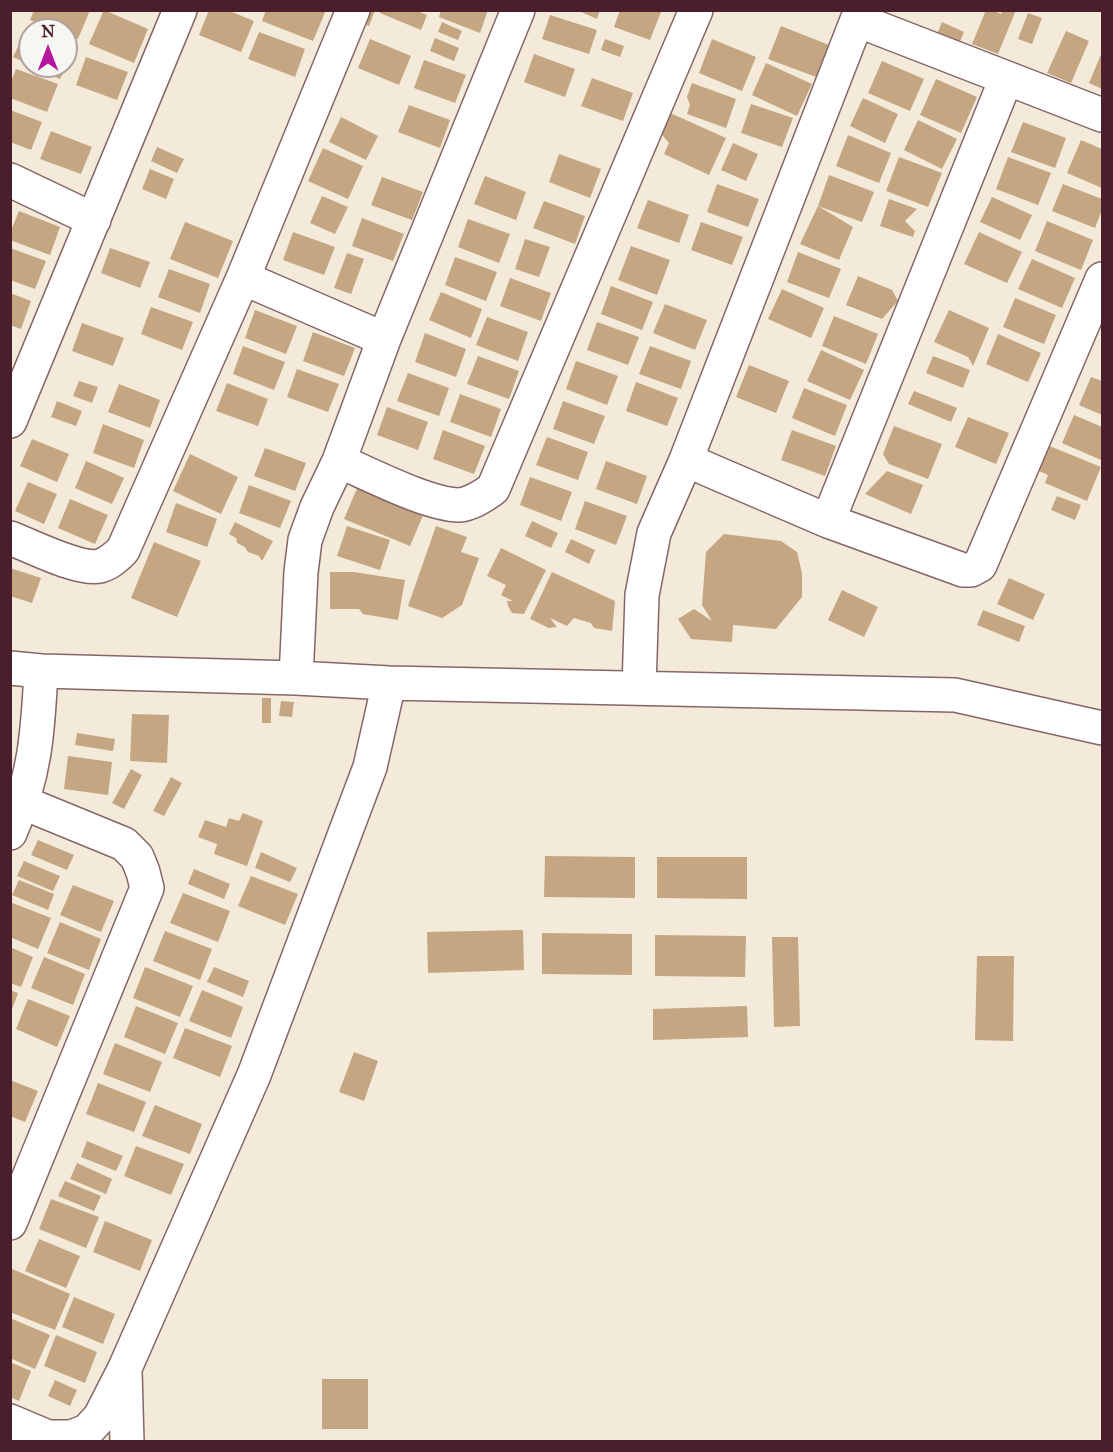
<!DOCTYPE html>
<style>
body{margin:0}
#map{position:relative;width:1113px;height:1452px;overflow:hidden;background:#f3eada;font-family:"IM FELL Great Primer",serif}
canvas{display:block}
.frame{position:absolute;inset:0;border:12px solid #4a1f2b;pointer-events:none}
.north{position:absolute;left:18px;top:18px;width:60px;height:60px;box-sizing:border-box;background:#f6f6f2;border:2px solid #b1a0a2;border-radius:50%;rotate:0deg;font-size:16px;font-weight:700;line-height:24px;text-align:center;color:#4a1f2b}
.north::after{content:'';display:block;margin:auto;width:21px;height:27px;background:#b5179e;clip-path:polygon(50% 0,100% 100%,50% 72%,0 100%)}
</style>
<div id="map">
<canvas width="1113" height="1452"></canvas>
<div class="frame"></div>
<div class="north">N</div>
</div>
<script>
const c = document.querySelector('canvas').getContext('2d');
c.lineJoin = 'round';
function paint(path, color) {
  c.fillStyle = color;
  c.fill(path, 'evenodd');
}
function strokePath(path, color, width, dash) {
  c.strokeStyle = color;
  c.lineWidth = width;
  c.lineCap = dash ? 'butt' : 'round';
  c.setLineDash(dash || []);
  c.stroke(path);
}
paint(new Path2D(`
 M34,10H90L78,39L66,35V30H55L30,20Z
 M104,10L148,29L134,63L89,44Z
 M209,10H227L254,21L241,52L199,35Z
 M266,10H326L313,41L262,21Z
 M361,10H375L369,26L356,21Z
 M381,10H415L427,15L421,30L380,13Z
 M441,10H488L480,33L439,17Z
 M577,10H600L597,19Z
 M620,10H657L661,12L650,40L614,27Z
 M986,10H993L1001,14L1003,10H1016L998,54L972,44Z
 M1028,13L1042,18L1032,44L1018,39Z
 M550,15L597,30L589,54L542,39Z
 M442,22L462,31L458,40L438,32Z
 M942,22L964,32L959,44L937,34Z
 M781,26L829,45L816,77L768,59Z
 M27,28L30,29V65L13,57Z
 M1066,31L1089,41L1071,83L1047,73Z
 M259,32L305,49L295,77L248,59Z
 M435,38L459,48L454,61L430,51Z
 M370,39L411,56L399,85L358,68Z
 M605,39L624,46L620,57L601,50Z
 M712,39L756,57L742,91L699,73Z
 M66,45L74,49L60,79L32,66H66Z
 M1102,52V89L1089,83Z
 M534,54L575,69L565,97L524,82Z
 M86,57L128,72L117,100L76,85Z
 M424,60L466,75L455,103L414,88Z
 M882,61L924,79L910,111L868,93Z
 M766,63L812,84L797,116L752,95Z
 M16,69L58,84L47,112L10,98V84Z
 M592,78L633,93L623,121L581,106Z
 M936,79L977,97L961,133L920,115Z
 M692,83L736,99L726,128L687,114L690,105L687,97Z
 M863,98L898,114L885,143L850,126Z
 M751,104L793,118L782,147L741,133Z
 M409,105L450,120L440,148L398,132Z
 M10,110L42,122L31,150L10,142Z
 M668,112L726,138L709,175L664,154L669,143L659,131Z
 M341,117L378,136L366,160L329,142Z
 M918,120L957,139L942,169L904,150Z
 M1023,122L1066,138L1055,168L1011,152Z
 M51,131L92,147L81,174L40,159Z
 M848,135L891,153L879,183L836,166Z
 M1081,140L1102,149V188L1067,173Z
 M733,143L758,154L746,181L721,170Z
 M157,147L184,159L177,173L151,161Z
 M323,148L363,166L348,199L308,181Z
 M559,154L601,169L590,198L549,182Z
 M899,157L942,173L928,207L886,191Z
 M1008,157L1051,173L1038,205L996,189Z
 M150,169L174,179L166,199L142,189Z
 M829,175L874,192L862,222L818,206Z
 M485,176L526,192L516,220L474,204Z
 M382,177L423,192L412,220L371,205Z
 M717,184L759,199L748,227L707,212Z
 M1063,184L1102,199V210L1095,228L1052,211Z
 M322,196L348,207L335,234L310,223Z
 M992,197L1032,215L1020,240L980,222Z
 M889,199L917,209L905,221L915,231L913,237L880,226Z
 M648,200L689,215L679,243L637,228Z
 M544,201L585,216L575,244L533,228Z
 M818,206L853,227L839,260L800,244Z
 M19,211L60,227L50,255L10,240V233Z
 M362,218L404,234L393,261L352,246Z
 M468,219L510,234L499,263L458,247Z
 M1047,221L1093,240L1081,270L1035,251Z
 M185,222L233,241L218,278L170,259Z
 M701,222L743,237L732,265L691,250Z
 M293,232L335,247L324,275L283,260Z
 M979,232L1022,252L1007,283L964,264Z
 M525,239L550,247L539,277L515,269Z
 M631,246L670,260L657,295L618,280Z
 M10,248L46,261L35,289L10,280Z
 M110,248L150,262L140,288L101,273Z
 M798,252L841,269L829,298L787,282Z
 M347,253L364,259L351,294L334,288Z
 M455,257L497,272L486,301L445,285Z
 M1032,259L1075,278L1062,308L1018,289Z
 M169,269L210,284L200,313L158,297Z
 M858,276L892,290L898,301L882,319L846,305Z
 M510,278L551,293L541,321L500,306Z
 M611,286L653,302L642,330L601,314Z
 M782,289L824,308L811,338L768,319Z
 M441,292L482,309L471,338L429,320Z
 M10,293L31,301L21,329L10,325Z
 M1015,298L1056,315L1044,344L1003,327Z
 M665,304L707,320L695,350L653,333Z
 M151,307L193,322L182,350L141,334Z
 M255,310L297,326L286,354L245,338Z
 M949,310L989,328L973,366L968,357L934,342Z
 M834,316L878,334L866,364L822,346Z
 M487,317L528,332L518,361L476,345Z
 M597,322L639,337L628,365L587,350Z
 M82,323L124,338L113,366L72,351Z
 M313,332L355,348L344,376L303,361Z
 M425,333L466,349L456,377L415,362Z
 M998,334L1041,353L1028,382L986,364Z
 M243,346L285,362L274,390L233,374Z
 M650,346L691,361L681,389L639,374Z
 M821,350L864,370L850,400L807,381Z
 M478,356L519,371L509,399L467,384Z
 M933,356L970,370L963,388L926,373Z
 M576,361L618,376L607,405L566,389Z
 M749,365L789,381L776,413L736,397Z
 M297,369L339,384L328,412L287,397Z
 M408,373L449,388L439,416L397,401Z
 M1091,377L1102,381V415L1079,405Z
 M79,381L98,387L92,403L73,396Z
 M636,382L678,398L667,426L626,411Z
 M227,383L268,399L258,426L216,411Z
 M119,384L160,400L150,428L108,412Z
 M804,388L847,405L835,436L792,418Z
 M914,391L957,408L951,422L908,404Z
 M460,394L501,409L491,437L450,422Z
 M57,401L82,411L76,426L51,417Z
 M563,401L605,416L594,444L553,429Z
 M387,407L428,422L418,450L377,435Z
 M1074,415L1102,427L1101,460L1062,443Z
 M968,417L1009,433L996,464L955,447Z
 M103,424L144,440L134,468L93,453Z
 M894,426L942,444L928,479L889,464L883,454Z
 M443,430L485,446L474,474L433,459Z
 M792,430L836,446L825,476L781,460Z
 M547,437L588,452L578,480L536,465Z
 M32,439L69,454L57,482L20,466Z
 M1047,445L1101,467L1087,501L1045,483L1048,475L1037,470Z
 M265,448L306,463L295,491L254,476Z
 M190,454L238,477L221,514L173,491Z
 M86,461L124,478L112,504L75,488Z
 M606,461L647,476L637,504L596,489Z
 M887,471L923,485L911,514L865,494Z
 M530,477L572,492L561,521L520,505Z
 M28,482L57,494L44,524L15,511Z
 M249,485L291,501L280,528L239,513Z
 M358,486L424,513L410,546L344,519Z
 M1057,496L1081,505L1075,520L1051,510Z
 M70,499L108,515L95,544L58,528Z
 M585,501L627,516L616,545L575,529Z
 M176,503L217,519L207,547L166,532Z
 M532,521L558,533L551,548L525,536Z
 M235,522L273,541L262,561L259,556L248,552L245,547L237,543L236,538L229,534Z
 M347,526L390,540L380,570L337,556Z
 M436,526L467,537L461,552L479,558L462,605L442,618L408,606Z
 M724,534L781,541L797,552L802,573V597L776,629L733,625L732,642L691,639L678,619L694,609L712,621L702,605L706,552Z
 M571,539L595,550L589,564L565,552Z
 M154,542L201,561L177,617L131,598Z
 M501,548L546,570L524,614L512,613L508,606L507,601H513L501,595L506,585L487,576Z
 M10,568L41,578L32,603L10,596Z
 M330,572H354L405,580L398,620L363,614L359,609H330Z
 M552,572L615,601L612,631L594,628L591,623L574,618L567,626L550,618L557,627L549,628L530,619Z
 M1009,578L1045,594L1033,620L997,604Z
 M842,590L878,607L864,637L828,620Z
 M983,610L1025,626L1019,642L977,625Z
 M262,698H271V723H262Z
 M281,701L294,702L292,717L279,716Z
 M132,714L169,715L167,763L130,761Z
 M77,733L115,739L113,751L75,745Z
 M68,756L112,762L108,795L64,789Z
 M131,769L142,775L124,809L112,803Z
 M171,777L182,783L164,816L153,811Z
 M243,813L263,821L247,866L214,854L217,844L198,837L205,820L226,827L229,818L239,821Z
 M38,840L74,855L67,870L31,855Z
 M261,852L297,868L290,882L255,868Z
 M545,856L635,857V898L544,897Z
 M657,857H747V899L657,898Z
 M24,861L60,876L53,891L17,876Z
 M194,869L230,884L224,899L188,884Z
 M251,876L298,894L285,925L238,906Z
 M19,880L54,894L48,910L12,895Z
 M73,885L114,901L101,932L60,915Z
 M183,893L230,911L218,942L170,923Z
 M10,902L51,918L38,949L10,937Z
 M60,922L101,939L89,970L47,953Z
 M523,930L524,970L428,973L427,932Z
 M165,931L212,949L200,980L153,961Z
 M542,933L632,934V975L542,974Z
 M655,935L746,936L745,977L655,976Z
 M772,937H798L800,1026L774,1027Z
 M10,947L33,957L21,987L10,983Z
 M977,956H1014L1013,1041L975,1040Z
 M44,957L85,974L73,1005L31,988Z
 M145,967L193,986L180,1017L133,998Z
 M214,967L249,981L243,997L207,982Z
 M10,990L18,993L11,1012H10Z
 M202,990L243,1007L231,1038L189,1021Z
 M28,999L70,1016L57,1047L16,1029Z
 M136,1006L178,1023L165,1054L124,1037Z
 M747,1006L748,1037L653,1040V1009Z
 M185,1028L232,1046L220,1077L173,1058Z
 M115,1043L162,1062L150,1092L103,1074Z
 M354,1052L378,1061L364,1101L339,1092Z
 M10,1080L38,1091L25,1122L10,1116Z
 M98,1083L146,1102L134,1132L86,1114Z
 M155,1105L202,1124L190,1154L142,1136Z
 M87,1141L123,1156L116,1171L81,1157Z
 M136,1146L184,1164L171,1195L124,1176Z
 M77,1163L112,1179L106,1194L70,1179Z
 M65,1181L101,1196L94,1211L58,1196Z
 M51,1199L99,1217L86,1248L39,1229Z
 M105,1221L152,1240L140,1271L93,1252Z
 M39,1239L80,1256L66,1288L25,1271Z
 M10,1268L70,1294L55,1330L10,1312Z
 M74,1297L115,1314L103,1344L62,1327Z
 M10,1318L50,1335L35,1369L10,1358Z
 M56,1335L97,1352L85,1383L44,1366Z
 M10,1362L31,1371L19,1401L10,1397Z
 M322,1379H368V1429H322Z
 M55,1380L77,1390L70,1406L48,1396Z`), '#c5a682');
const minor = new Path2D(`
 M10,180L94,220
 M243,278L384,339
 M10,421L180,10
 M686,460L828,521L963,570H971L980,565L1102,279
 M339,461C369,474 429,505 459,505C471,504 483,496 493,489L696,10
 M828,521L1006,79
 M10,538C32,546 79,571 100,566C110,563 116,557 123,550L243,278L353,10
 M10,668L41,671L296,678L389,683L955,695L1102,728
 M296,678L301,572L305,540L317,507L339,461L384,339L518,10
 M639,687L642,595L654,533L686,460L857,20L1102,115
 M10,833C35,777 38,732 41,671
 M10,1223L147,888L143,872L137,857L124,844L24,803
 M125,1371L127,1442
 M10,1421L48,1437H71L87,1431L100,1417L125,1368L254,1075L370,767L389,683`);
strokePath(minor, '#856668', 36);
strokePath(minor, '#fff', 33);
</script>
